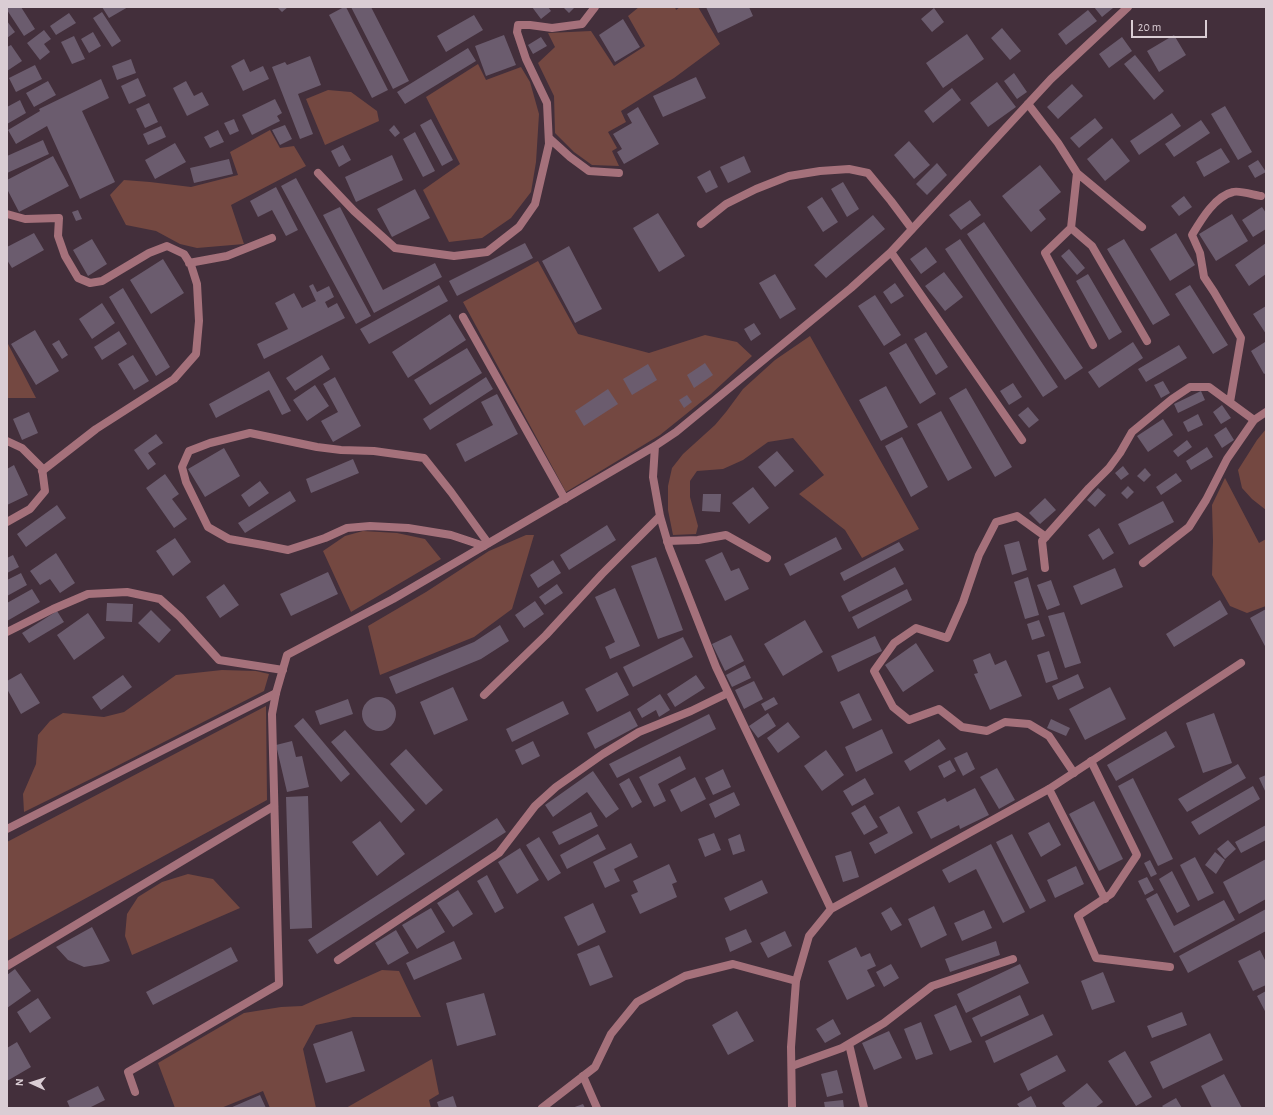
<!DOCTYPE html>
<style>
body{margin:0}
#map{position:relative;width:1273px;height:1115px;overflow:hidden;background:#432f3b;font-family:"Alegreya Sans",sans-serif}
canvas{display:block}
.frame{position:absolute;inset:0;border:8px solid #dacdd4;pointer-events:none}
.north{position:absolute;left:12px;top:1063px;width:40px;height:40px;-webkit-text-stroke:3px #432f3b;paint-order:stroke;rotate:273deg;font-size:11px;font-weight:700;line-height:16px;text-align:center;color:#dacdd4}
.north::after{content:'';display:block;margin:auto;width:14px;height:18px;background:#dacdd4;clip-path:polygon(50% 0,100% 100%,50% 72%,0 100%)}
.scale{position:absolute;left:1131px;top:20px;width:76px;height:18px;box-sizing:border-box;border:2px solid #dacdd4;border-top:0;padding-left:5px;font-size:12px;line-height:14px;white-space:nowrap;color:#dacdd4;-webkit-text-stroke:3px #432f3b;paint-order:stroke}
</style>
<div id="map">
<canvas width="1273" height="1115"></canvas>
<div class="frame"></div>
<div class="north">N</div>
<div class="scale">20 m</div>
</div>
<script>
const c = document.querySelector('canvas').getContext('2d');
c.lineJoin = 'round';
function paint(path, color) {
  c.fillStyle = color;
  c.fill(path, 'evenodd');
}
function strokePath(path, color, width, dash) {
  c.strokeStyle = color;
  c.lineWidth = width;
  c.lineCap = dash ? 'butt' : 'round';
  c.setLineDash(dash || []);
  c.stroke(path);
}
paint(new Path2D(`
 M639,7H675L676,10L680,7H698L720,44L674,78L621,111L626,122L608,132L617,148L612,151L619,166L592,165L574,152L555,133L554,96L538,63L555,47L548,33L591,31L614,66L645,46L628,16Z
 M478,64L486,80L521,67L530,82L539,114L536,162L531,192L511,218L482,238L449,242L423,190L460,164L426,97Z
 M328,90L351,92L377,111L379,121L325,145L306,99Z
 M270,130L280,148L294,146L306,166L231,205L244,244L197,248L180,244L156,231L126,225L110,195L124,180L150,182L191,187L238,175L230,152Z
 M538,261L578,334L649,353L705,335L737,342L752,356L711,394L660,435L566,492L463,302Z
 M810,336L919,529L862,558L845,530L799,494L824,475L793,438L768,442L743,460L723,469L697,471L690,481V497L698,526L696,534L673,535L668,510V486L672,468L683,454L715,425L726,412L743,389L775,360Z
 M7,342L36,398H7Z
 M1266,429V510L1252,499L1242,488L1238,470L1257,440Z
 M1225,478L1259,543L1266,539V606L1247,613L1230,606L1212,575L1213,541L1212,505Z
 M363,531L397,533L425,539L441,559L351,612L323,551L345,536Z
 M526,535H534L512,609L474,637L380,675L368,626L426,592L489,551Z
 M222,670L256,671L269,674L264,691L111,769L24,812L23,794L36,764L38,735L50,721L63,713L104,717L124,712L176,675Z
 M266,706L267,800L7,941V842Z
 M188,874L213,879L240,908L132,955L125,936L127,914L138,897L162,882Z
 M382,970L399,971L421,1017H353L316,1025L303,1049L316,1108H270L263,1091L221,1108H175L158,1063L244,1013L281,1007L302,1006Z
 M432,1059L439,1094L429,1100L431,1108H346Z`), '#744841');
paint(new Path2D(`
 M7,7H21L35,29L24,36L7,10Z
 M102,7H128L109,18Z
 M277,7H288L282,12Z
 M344,7H346L388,90L372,98L329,15Z
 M351,7H371L409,81L393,89Z
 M532,7H548L551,11L541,19Z
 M563,7H575L569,13Z
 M706,7H749L753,16L718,33Z
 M1094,7H1112L1113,8L1102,17Z
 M934,8L944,22L932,32L921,19Z
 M1088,10L1097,21L1066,45L1058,34Z
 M102,12L121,41L112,47L93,18Z
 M69,13L76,23L56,35L50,26Z
 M474,15L483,30L446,52L437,36Z
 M623,19L640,47L615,62L599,35Z
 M7,21L15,32L7,38Z
 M1002,28L1021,51L1010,60L991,38Z
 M44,30L51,39L44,44L50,52L40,60L27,43Z
 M93,32L101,46L89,53L81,39Z
 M967,34L984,59L943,88L926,63Z
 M504,35L516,65L486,76L475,46Z
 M1174,35L1186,55L1159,72L1147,51Z
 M74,36L85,59L72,64L61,42Z
 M541,37L547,46L533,54L528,45Z
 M1122,37L1132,51L1109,68L1099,54Z
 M11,45L22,61L7,71V47Z
 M468,48L476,61L405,104L397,92Z
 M1135,55L1164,91L1154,100L1124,64Z
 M310,56L321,85L298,94L313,134L300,139L272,67L285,62L287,65Z
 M131,59L136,73L117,80L112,66Z
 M244,59L250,72L263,66L269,79L243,91L231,66Z
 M35,65L42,79L16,92L9,78Z
 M1014,73L1027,92L1017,99L1004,81Z
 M696,77L706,98L663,117L653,96Z
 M138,78L146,96L129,104L121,86Z
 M101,79L109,98L82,111L115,182L80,199L47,126L16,144L8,130L40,111L39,109Z
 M48,81L56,95L34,107L26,93Z
 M186,81L194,96L202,92L209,105L187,116L173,88Z
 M997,82L1016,107L988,127L970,103Z
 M1072,84L1083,96L1058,119L1047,107Z
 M952,88L961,100L933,123L924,111Z
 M275,99L282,113L277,116L280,121L252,135L242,115Z
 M20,100L26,113L7,124V107Z
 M149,103L158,122L145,128L136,109Z
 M1225,106L1252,152L1238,160L1211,114Z
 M638,107L659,144L624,164L617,152L622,149L613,134L632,123L627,114Z
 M1172,113L1181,126L1139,155L1130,141Z
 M1095,118L1103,128L1079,148L1070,138Z
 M234,119L239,131L230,135L224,123Z
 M431,119L453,160L442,166L420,125Z
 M1201,120L1210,133L1174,157L1165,144Z
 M285,125L292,139L280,145L272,130Z
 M394,125L400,133L395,137L389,130Z
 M161,126L166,137L148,145L143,134Z
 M218,130L224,142L210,148L204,137Z
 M415,132L435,171L423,177L403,139Z
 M1112,138L1130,161L1105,181L1087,159Z
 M43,140L49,154L7,173V156Z
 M909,141L930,165L914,179L894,155Z
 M175,143L186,162L155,179L145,160Z
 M343,145L351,160L339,167L331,151Z
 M1221,148L1230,162L1204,177L1196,162Z
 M392,155L403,180L356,202L345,177Z
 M53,156L69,186L19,212L7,189V180Z
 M744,156L751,172L728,183L720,167Z
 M229,159L233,174L194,183L190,168Z
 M1258,160L1266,172L1255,178L1248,166Z
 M937,163L947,175L927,195L916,184Z
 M1040,165L1061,192L1039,210L1046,219L1031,232L1002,196Z
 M710,170L718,187L706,193L697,177Z
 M296,178L371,316L356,324L281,186Z
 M843,182L859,209L847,217L831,189Z
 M276,187L298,230L286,236L272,210L258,217L250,201Z
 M415,189L430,218L392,237L377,209Z
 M1184,196L1192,207L1179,216L1171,206Z
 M822,197L838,222L823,232L807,207Z
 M970,200L981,215L961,230L949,215Z
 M340,207L383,290L435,263L442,277L374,313L323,215Z
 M1262,207L1266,213V229L1253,237L1242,220Z
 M78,210L82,219L76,221L72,212Z
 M658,213L685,256L659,272L633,228Z
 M1232,214L1248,241L1216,261L1199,234Z
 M873,215L885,229L826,278L814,265Z
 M984,222L1083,368L1065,380L967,234Z
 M34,233L44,250L12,268L7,260V247Z
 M1176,233L1195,265L1170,281L1150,249Z
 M92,239L107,264L88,276L73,250Z
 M960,239L1058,387L1043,397L945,249Z
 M1124,239L1170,315L1153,325L1107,249Z
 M525,243L533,258L457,296L449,281Z
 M1266,243V274L1249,286L1235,265Z
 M569,246L602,309L575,323L542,261Z
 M926,247L937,262L921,274L910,259Z
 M1069,249L1085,268L1077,275L1061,256Z
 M163,259L184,293L151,314L130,280Z
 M944,272L963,297L945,311L925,286Z
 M775,274L796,309L780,319L759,283Z
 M1088,274L1122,332L1109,340L1076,281Z
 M895,283L904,296L891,304L883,292Z
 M313,284L317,292L329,286L334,297L325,302L328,308L337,303L345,318L264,359L257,344L288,329L275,303L294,293L302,308L316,301L309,286Z
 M439,285L448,301L369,344L360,329Z
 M1190,285L1228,345L1213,354L1175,294Z
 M123,288L170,367L156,376L109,297Z
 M875,295L901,335L884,346L858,306Z
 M102,303L115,323L92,339L79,319Z
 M1266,306V334L1253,314Z
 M450,314L466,340L408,378L392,352Z
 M754,323L761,334L751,341L744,329Z
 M35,330L59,371L36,385L11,344Z
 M119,331L127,344L102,360L94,347Z
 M926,332L948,367L936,375L914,339Z
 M59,340L68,355L62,359L52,344Z
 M1133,342L1143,358L1099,388L1088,372Z
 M1265,342L1266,373L1264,374L1251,351Z
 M906,343L936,394L920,404L889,353Z
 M1179,345L1187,358L1146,382L1138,369Z
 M467,348L482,373L430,405L414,380Z
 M133,355L149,381L134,390L118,364Z
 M322,355L330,369L295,391L286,378Z
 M705,363L713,375L694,388L687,375Z
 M648,364L657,380L632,395L623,379Z
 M269,371L291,411L282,415L269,390L216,418L209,404Z
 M335,377L361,426L333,442L321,421L338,412L323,384Z
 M486,377L493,389L430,430L423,419Z
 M1163,381L1170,393L1161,398L1154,385Z
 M1013,383L1022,397L1009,405L1000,391Z
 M315,385L329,406L307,421L293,400Z
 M886,386L908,427L881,441L859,400Z
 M966,388L1012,467L995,477L949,398Z
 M608,389L618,404L584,426L575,411Z
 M1201,391L1205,400L1178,413L1174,404Z
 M497,394L518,434L465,462L456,444L493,425L481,402Z
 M687,395L692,402L684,408L679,400Z
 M1222,405L1231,418L1221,424L1213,412Z
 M1028,407L1039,420L1029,428L1018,415Z
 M941,411L972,468L948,481L917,424Z
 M29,412L38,433L22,440L13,419Z
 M1198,414L1203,425L1188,432L1183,422Z
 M1163,419L1173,435L1148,452L1137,436Z
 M1226,427L1234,440L1222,448L1214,435Z
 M156,434L163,443L148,453L156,464L148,470L134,450Z
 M902,437L928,487L911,497L885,446Z
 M1187,440L1192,447L1178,457L1173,451Z
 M1207,447L1213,457L1191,470L1186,461Z
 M224,448L240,476L205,497L188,469Z
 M777,451L794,471L775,487L758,467Z
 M353,459L359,473L311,493L306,479Z
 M14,465L28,495L7,505V469Z
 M1123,466L1129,474L1121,480L1115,473Z
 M1145,468L1151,475L1144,482L1137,476Z
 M1176,473L1182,481L1161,495L1156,487Z
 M165,474L179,494L172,499L187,519L174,528L146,488Z
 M260,481L269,493L249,507L241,495Z
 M1128,486L1134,492L1127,499L1121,493Z
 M753,487L769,508L749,524L732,503Z
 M1098,488L1106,495L1095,507L1087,500Z
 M290,491L296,501L245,533L238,523Z
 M703,494H721L720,512L702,511Z
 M1045,498L1056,510L1040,524L1029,513Z
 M1163,501L1174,522L1129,545L1118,524Z
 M57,505L66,518L26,547L17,534Z
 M607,525L616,540L569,570L560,555Z
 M1099,528L1114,553L1103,560L1088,535Z
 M836,537L842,549L790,576L784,564Z
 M175,538L191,562L173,576L156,551Z
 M1019,541L1027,570L1012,575L1004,545Z
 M899,542L904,550L844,581L840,573Z
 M722,552L731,571L739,568L749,589L725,601L705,560Z
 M56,553L75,583L60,593L50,579L40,585L30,571Z
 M13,555L19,567L7,573V558Z
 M656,557L683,630L658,639L631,566Z
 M553,560L561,573L538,588L530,575Z
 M895,567L904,584L849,612L841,596Z
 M1115,568L1123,587L1081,605L1073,586Z
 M328,572L338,594L291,616L280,594Z
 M21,573L27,585L7,596V580Z
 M1028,577L1039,615L1025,619L1014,582Z
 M1051,580L1060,605L1047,610L1037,585Z
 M224,584L239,605L220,618L206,597Z
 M557,584L563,593L545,605L539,597Z
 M615,588L640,646L610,659L605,647L615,642L595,597Z
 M32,589L40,602L7,621V603Z
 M907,589L912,600L858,629L852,617Z
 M1220,600L1228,614L1174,647L1166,634Z
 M535,601L544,614L524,628L515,615Z
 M107,603L133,604L132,622L106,621Z
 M1266,609V648L1250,618Z
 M151,610L171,630L159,643L138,623Z
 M57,611L64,622L29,643L22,633Z
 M1064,612L1081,663L1065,668L1048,616Z
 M88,613L105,638L74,660L57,635Z
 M805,620L823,652L783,676L764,644Z
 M1039,620L1045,636L1032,640L1027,624Z
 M500,625L509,641L481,659L396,694L389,677L474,642Z
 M731,635L744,661L725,671L712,644Z
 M875,636L882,651L838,672L831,656Z
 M683,637L693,657L633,687L623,667Z
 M916,643L934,671L903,692L885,665Z
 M1049,651L1058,679L1046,683L1037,655Z
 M990,653L995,665L1006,660L1022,696L990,710L974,674L978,673L973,660Z
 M745,665L751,678L732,687L726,675Z
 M617,672L629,695L597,712L585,689Z
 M21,673L40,703L21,714L7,689V681Z
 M1078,674L1084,688L1058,700L1052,686Z
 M123,675L132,687L101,710L92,697Z
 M696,675L705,688L675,707L667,694Z
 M754,681L763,699L744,709L735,690Z
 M453,687L468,720L434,735L420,702Z
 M1110,687L1126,719L1085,740L1069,709Z
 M859,693L872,720L853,729L840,702Z
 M660,694L670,710L659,717L656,710L642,718L637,709Z
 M774,697L778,704L765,711L761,704Z
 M362 714a17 17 0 1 1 34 0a17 17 0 1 1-34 0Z
 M348,699L353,714L320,725L315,711Z
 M563,701L569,714L512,742L506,729Z
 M630,711L638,726L595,749L587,733Z
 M768,713L776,726L758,738L749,726Z
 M1214,713L1232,763L1203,773L1186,723Z
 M709,714L716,729L617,778L609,764Z
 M303,718L350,774L341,782L294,726Z
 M1051,719L1070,728L1066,736L1047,728Z
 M788,722L800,737L778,753L767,738Z
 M882,729L893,753L856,772L845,747Z
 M345,730L415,810L401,823L331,742Z
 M1166,731L1175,747L1116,781L1107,765Z
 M939,739L946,749L910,771L904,761Z
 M292,741L296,757L302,756L309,787L287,792L276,745Z
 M533,741L540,756L522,765L515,750Z
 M406,749L443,790L426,805L390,764Z
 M826,750L844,775L822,791L804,766Z
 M967,752L975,769L963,776L954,758Z
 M680,756L686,769L658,784L666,801L654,807L639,777Z
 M950,760L956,771L944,778L938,766Z
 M1238,764L1246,778L1187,812L1178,799Z
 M997,768L1015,800L999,809L980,777Z
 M723,769L731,787L713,795L705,778Z
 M593,771L619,809L606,818L587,792L553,817L545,805Z
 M1266,775V793L1259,778Z
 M695,777L706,799L681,812L670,790Z
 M629,778L642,802L632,808L619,784Z
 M865,778L874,794L852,806L843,791Z
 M1133,778L1173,859L1158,866L1118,786Z
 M1253,786L1260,799L1199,835L1191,822Z
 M975,788L989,815L960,829L959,825L931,839L917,812L945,798L947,802Z
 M734,792L740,805L715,818L709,804Z
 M308,796L312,928L290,929L286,797Z
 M1094,801L1123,859L1099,871L1069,814Z
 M865,805L878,827L864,835L851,813Z
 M899,806L913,833L875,854L869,843L888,833L879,817Z
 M591,812L598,826L559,845L552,832Z
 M497,818L506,832L317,954L308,940Z
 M380,821L405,854L377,876L352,842Z
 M1049,822L1061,845L1041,857L1028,833Z
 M1266,825V840L1241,853L1235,842Z
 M714,833L721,850L705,857L698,839Z
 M598,834L606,849L567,869L560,855Z
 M740,834L745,851L733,855L728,839Z
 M1012,834L1046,901L1030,909L996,842Z
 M539,837L561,873L548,881L526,845Z
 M1228,840L1236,849L1225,859L1217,849Z
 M631,843L638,857L614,869L620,881L605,888L593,862Z
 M991,844L1025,912L1003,923L976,869L949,883L942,870Z
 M520,848L539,880L517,894L498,862Z
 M851,851L859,877L843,882L835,856Z
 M1215,852L1225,860L1216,874L1205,865Z
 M1195,857L1214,893L1198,901L1180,865Z
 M1266,859V899L1239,914L1223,882Z
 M1150,860L1157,874L1151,877L1144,863Z
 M669,864L677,882L672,884L677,897L640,914L631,895L638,892L633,881Z
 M1076,866L1084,884L1055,898L1047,880Z
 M1172,871L1190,906L1177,913L1159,879Z
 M487,875L504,908L495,913L477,881Z
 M1147,877L1154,890L1145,895L1138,881Z
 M762,880L768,893L730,911L724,898Z
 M458,890L473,914L453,927L437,903Z
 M1157,893L1174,926L1224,900L1235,920L1174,953L1146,899Z
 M593,903L606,932L578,946L564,917Z
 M934,906L947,935L921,948L908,919Z
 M891,907L902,925L891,931L881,913Z
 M431,908L445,932L417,949L402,925Z
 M1266,909V931L1188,973L1179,956Z
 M984,910L992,928L962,941L954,923Z
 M92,927L110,961L102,964L84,967L68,960L56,947Z
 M746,929L752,942L730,952L725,938Z
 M396,930L409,953L388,965L375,943Z
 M785,931L792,946L768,958L760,943Z
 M454,941L462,959L414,980L406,963Z
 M996,941L1000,955L950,972L945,959Z
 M599,945L613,977L590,986L577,954Z
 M231,947L238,961L153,1005L146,992Z
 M856,947L861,957L870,953L876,966L867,970L875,986L847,1000L828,961Z
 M1260,950L1266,962V985L1253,991L1238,961Z
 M891,964L899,978L884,987L876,972Z
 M1020,964L1029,983L966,1013L957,994Z
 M15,969L31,991L7,1008V975Z
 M1103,972L1115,1002L1092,1010L1081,981Z
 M1266,991V1013L1257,996Z
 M484,993L496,1035L457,1046L446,1003Z
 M1020,995L1029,1015L981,1037L972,1018Z
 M38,998L51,1018L30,1033L17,1012Z
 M956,1005L972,1042L950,1051L934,1015Z
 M737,1011L754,1041L728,1055L712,1025Z
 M1182,1012L1187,1025L1152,1038L1147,1026Z
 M1043,1014L1053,1035L994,1063L985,1041Z
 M833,1019L841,1034L825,1043L816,1029Z
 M921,1022L933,1054L916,1060L904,1029Z
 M352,1031L365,1071L326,1083L313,1044Z
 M889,1031L902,1058L874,1070L862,1043Z
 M1210,1033L1223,1060L1163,1089L1150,1062Z
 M17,1042L31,1067L7,1081V1048Z
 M1125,1051L1152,1097L1136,1106L1108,1061Z
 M1057,1055L1066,1071L1028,1091L1020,1074Z
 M837,1070L843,1093L827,1097L821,1074Z
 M1224,1074L1242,1108H1212L1201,1086Z
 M1087,1083L1103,1102L1095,1108H1066L1062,1103Z
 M98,1086L105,1100L89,1108H70L67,1101Z
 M260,1095L266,1108H230Z
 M453,1096L457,1108H439L437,1102Z
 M1031,1096L1037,1108H1020L1017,1104Z
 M1176,1098L1182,1108H1164L1162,1106Z
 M843,1100L844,1108H825L824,1102Z
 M583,1104L585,1108H572Z`), '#6b5c6e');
strokePath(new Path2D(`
 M1028,104L1058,143L1077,173L1071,228L1045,253L1093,345
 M549,138L570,157L589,171L619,173
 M318,173L354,211L395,248L454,256L487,252L519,227L535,204L549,144L547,103L526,59L517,32L518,25H530L552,28L582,24L595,7
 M1077,173L1142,227
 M7,214L25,219L59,218L58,236L65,256L78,278L90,283L102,281L149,253L167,246L184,254L191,265L197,284L199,321L196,354L174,379L96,429L42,471
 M701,224L726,204L756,189L789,176L820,171L849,169L868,173L891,201L912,229
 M1071,228L1092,246L1147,341
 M189,263L227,256L272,238
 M463,317L565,499
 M1230,402L1241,338L1214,292L1204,277L1200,253L1192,235C1201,220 1215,196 1233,192C1239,190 1254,195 1261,196
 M1046,537L1017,516L996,522L979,555L963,602L947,638L916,628L894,643L874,671L893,707L909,720L939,709L962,727L987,731L1005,722L1029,724L1049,736L1074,773
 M667,541L698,540L726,535L767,558
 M484,546L451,535L408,528L370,526L347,528L325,538L288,550L263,545L229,539L208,527L186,482L182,467L189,451L210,443L250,433L317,447L341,450L374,451L424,458L451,492L488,543
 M1045,568L1042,541L1089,488L1109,468L1120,453L1132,432L1172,399L1190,387H1209L1254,420
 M7,632L53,609L88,594L127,592L160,599L180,617L219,660L283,670
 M1091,761L1137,855L1111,894L1078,916L1096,958L1170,967
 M1049,789L1105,899
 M7,829L276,693
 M7,966L274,806
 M849,1044L864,1108
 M792,1066L842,1048L884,1023L932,986L1013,959
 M583,1076L597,1108`), '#a5717b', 8);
strokePath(new Path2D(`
 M891,252L1022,440
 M7,441L22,448L42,468L45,491L30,509L7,522
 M655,446L653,477L660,516L669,547L716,667L831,909L809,936L796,981L791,1047L792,1108
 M1143,563L1189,527L1206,500L1227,459L1254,420L1266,412
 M484,695L546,635L602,574L660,516
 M831,909L1049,789L1241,663
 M338,960L499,853L535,806L556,787L603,754L639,732L691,711L728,693
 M135,1092L128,1072L279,984L272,714L276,693L287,655L393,599L655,446L676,432L851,288L891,252L1051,79L1128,7
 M542,1108L595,1067L611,1034L637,1002L685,976L733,964L796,981`), '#a5717b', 8);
</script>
